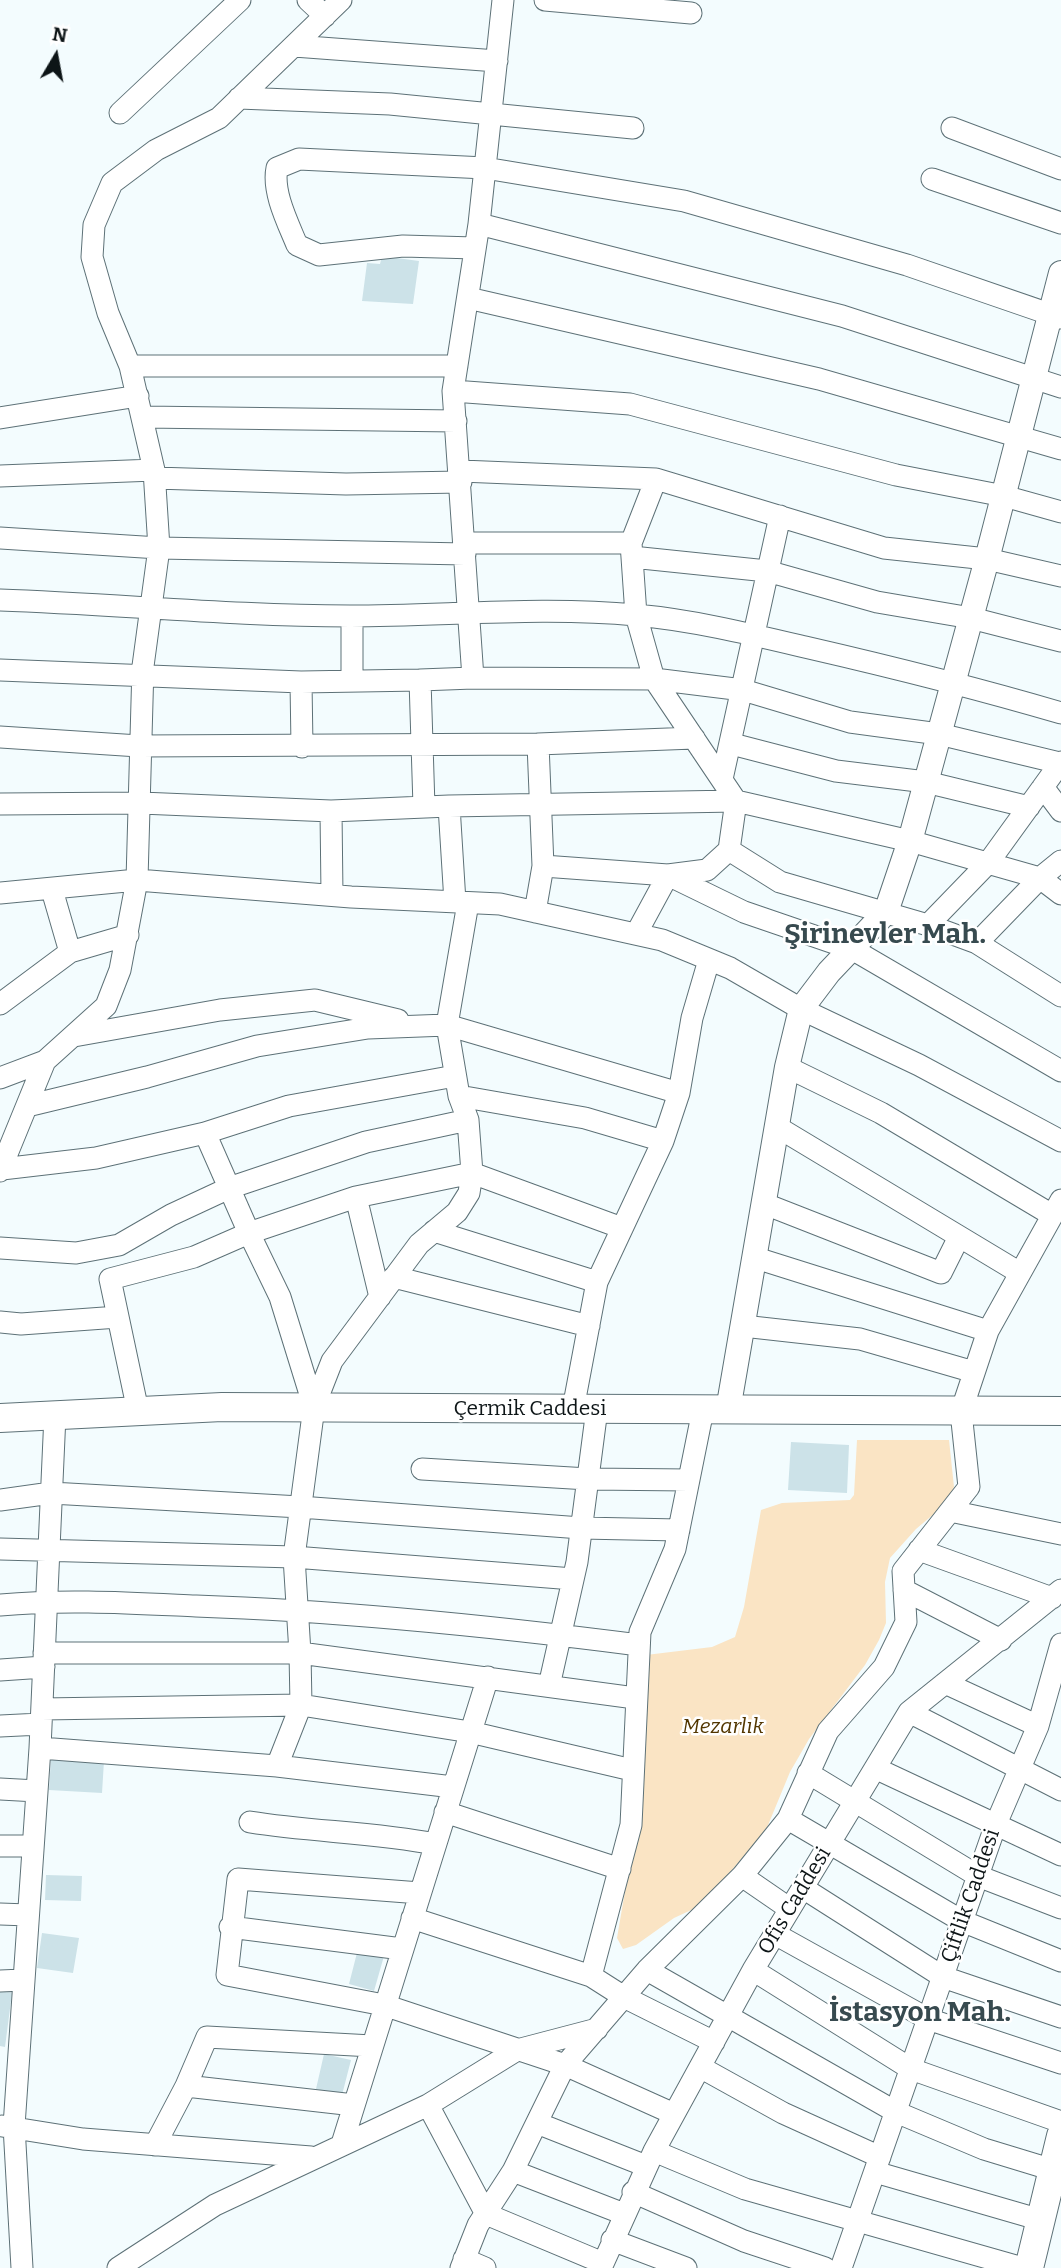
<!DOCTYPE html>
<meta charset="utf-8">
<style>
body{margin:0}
#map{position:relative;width:1061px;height:2268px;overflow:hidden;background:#f3fcfe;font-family:Bitter,serif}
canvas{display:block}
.north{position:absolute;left:21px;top:21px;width:70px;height:70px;-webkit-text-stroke:5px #fff;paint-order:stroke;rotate:10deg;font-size:19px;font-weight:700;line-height:28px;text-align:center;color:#0d1517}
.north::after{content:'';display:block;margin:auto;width:24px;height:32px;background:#0d1517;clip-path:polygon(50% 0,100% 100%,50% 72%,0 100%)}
</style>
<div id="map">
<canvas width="1061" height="2268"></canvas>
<div class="north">N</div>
</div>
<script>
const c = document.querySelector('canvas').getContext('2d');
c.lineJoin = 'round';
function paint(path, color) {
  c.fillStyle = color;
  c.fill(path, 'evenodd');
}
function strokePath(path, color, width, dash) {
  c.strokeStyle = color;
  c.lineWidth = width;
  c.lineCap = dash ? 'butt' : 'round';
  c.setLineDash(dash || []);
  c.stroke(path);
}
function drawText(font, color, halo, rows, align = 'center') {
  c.font = font + ' Bitter,serif';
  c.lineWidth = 5;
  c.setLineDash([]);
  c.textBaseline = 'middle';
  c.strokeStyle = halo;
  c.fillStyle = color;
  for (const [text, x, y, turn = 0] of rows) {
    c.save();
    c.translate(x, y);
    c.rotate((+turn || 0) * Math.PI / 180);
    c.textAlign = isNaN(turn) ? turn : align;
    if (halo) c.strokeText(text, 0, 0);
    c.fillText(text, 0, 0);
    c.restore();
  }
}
paint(new Path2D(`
 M857,1440H949L954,1487L947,1503L916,1529L890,1558L885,1582L886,1623L879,1640L865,1665L809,1739L790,1772L766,1830L702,1905L674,1918L636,1945L623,1949L617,1938L637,1821L646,1655L712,1647L735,1637L744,1607L761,1510L782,1503L850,1500L854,1495Z`), '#fae4c4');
paint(new Path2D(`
 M382,256L419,261L413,304L362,301L367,263L380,264Z
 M791,1442L849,1445L847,1493L788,1490Z
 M51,1758L104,1761L102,1793L49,1790Z
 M46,1875L82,1876L81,1901L45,1900Z
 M42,1933L79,1938L73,1973L37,1968Z
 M358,1949L384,1956L374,1991L349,1984Z
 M0,1991L12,1993L5,2047L0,2046Z
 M324,2054L351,2060L342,2095L316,2089Z`), '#cce2e8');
const minor = new Path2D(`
 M308,0L325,16
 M503,0L479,224L453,391L473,678L654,679L736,801L729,850L707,870L668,875L636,934
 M545,0L691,13
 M294,46L497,61
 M239,98L390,104L633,128
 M120,113L240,0
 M952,128L1061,169
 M932,179L1061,223
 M479,224L842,316L1061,387
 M475,248L403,246L319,255L297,245C288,223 272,192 277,168L299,159L485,168L684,201L907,265L1061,318
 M468,298L819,379L1061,449
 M130,366H457
 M453,391L630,404L896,475L1004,496L1061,512
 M144,417L456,421
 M0,418L138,396
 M461,471L656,479L884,548L987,559L1061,576
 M0,476L154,470
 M155,478L346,484L461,482
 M0,538L159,548L465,554
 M465,543H631L656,479
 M631,543L636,615L654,679L743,690L850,722L939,734L1060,763
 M632,557L767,571L877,602L971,618L1061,641
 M0,600C117,604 233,616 350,616C445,616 541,606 636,615C692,620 750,634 805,647C892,667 976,688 1061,713
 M0,670L301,682
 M420,680L473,678
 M352,681V616
 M0,737L139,746L538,744
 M732,744L836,771L926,782L1029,807
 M302,747L301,682L420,680L424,807
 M722,779L780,516
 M1043,787L1061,811
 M0,804L141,803L331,811L332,895
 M449,806L736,801L910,841L1040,878L977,943L928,925
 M331,811L449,806L455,902
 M729,850L780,882L928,925L988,863L1061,762
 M1061,861L1040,878L1061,894
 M543,866L538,744L694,738
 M52,890L70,952
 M0,893L137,880L351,897L500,904L662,940L730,968L801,1009L919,1065L1061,1141
 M535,912L543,866L668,875L744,912L852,949L1061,1071
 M977,943L1061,996
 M0,1004L70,952L128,935
 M74,1036L220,1010L315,1000L398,1020
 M787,1067L881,1113L1052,1215
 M0,1078L45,1061
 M459,1096L585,1118L663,1141L679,1093
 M27,1106L147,1077L257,1046L368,1028L447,1025L679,1093L692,1018L709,960
 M779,1128L1020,1273
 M2,1169L96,1158L205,1133L289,1106L455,1076
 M0,1171L45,1061L106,1006L120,970L137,880L143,666L159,548L154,470L130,366L108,313L92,257L94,225L112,183L156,150L219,118L341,0
 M356,1197L380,1297
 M765,1204L941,1273L959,1237
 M434,1231L597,1282
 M0,1248L76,1253L119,1245L171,1215L229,1188L366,1142L468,1120
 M756,1258L988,1331
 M394,1277L589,1326
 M0,1322L21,1324L118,1317
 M743,1326L860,1339L974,1372
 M314,1407L280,1297L249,1233L356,1197L472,1173L622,1228
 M573,1409L597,1282L663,1141
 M703,1410L675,1549L640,1632L631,1825L591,1976L624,1997L714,2042
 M138,1411L110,1279L194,1257L249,1233L205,1133
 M422,1469L588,1479L689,1480
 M0,1500L51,1493L300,1507L581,1528L679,1530
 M950,1511L1061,1534
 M0,1549L294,1557L573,1579
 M919,1550L1052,1598
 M904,1590L1001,1640
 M0,1605C65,1599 130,1603 196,1606C344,1611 491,1626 639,1645
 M44,1653H300L294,1557L314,1407L332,1361L419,1244L457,1212L469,1193L472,1173L468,1120L459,1096L447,1025L468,903
 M0,1670L44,1667
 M945,1683L1038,1726
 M549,1686L577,1562L597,1409
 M42,1709L301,1705L470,1732L632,1770
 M909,1712L1061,1790
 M0,1726L41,1724
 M40,1748L277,1766L453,1787
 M277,1766L301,1705L300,1653L635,1698
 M875,1768L1061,1855
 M808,1773L978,1876L1061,1908
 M0,1789L37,1791
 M445,1812L620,1869
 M788,1819L962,1921L1061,1961
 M250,1822C312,1832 374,1832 435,1844
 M0,1846H33
 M742,1876L790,1909
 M803,1888L943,1977L1061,2017
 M420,1893L238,1879L227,1975L384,2005L565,2065L674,2114
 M0,1914L28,1915
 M412,1918L591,1976
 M230,1927L402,1949
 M775,1934L928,2019L1061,2063
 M647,1970L896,2112L984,2149L1053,2170
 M753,1970L911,2069L1061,2122
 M0,1981L23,1980
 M597,2029L517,2050L428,2105L486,2214L603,2263
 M700,2067L783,2113L880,2157
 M186,2086L354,2105
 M537,2123L646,2166
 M2,2126L83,2139L311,2157
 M342,2144L488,1677
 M155,2145L186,2086L207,2037L372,2046
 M654,2151L745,2189L1023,2268
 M513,2171L624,2214
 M875,2172L1041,2220
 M633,2192L744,2241L825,2268
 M612,2240L686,2268
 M464,2259L485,2268
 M22,2268L14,2126L40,1748L55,1415
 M118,2268L215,2205L428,2105
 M461,2268L478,2225L513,2171L565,2065L647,1970L742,1876L788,1819L828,1731L884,1667L906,1622L903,1571L969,1487L961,1412L988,1331L1061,1200
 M601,2268L654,2151L753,1970L909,1712L1061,1590
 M841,2268L996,1824L1038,1726L1061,1644`);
const tertiary = new Path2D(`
 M728,1410L787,1067L801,1009L829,972L886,912L910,841L987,559L1061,273`);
const secondary = new Path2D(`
 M0,1418L222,1407L1061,1411
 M1029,2268L1061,2136`);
strokePath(minor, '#5d7177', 23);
strokePath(tertiary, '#5d7177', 26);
strokePath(secondary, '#5d7177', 30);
strokePath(minor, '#fff', 21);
strokePath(tertiary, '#fff', 24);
strokePath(secondary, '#fff', 28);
drawText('21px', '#0d1517', '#fff', [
 ["Çermik Caddesi",530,1409],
 ["Çiftlik Caddesi",971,1896,-71],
 ["Ofis Caddesi",795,1901,-59]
]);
drawText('italic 21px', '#523600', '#fff', [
 ["Mezarlık",723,1727]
]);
drawText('bold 28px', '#374a4f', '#fff', [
 ["Şirinevler Mah.",885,935],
 ["İstasyon Mah.",920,2013]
]);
</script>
